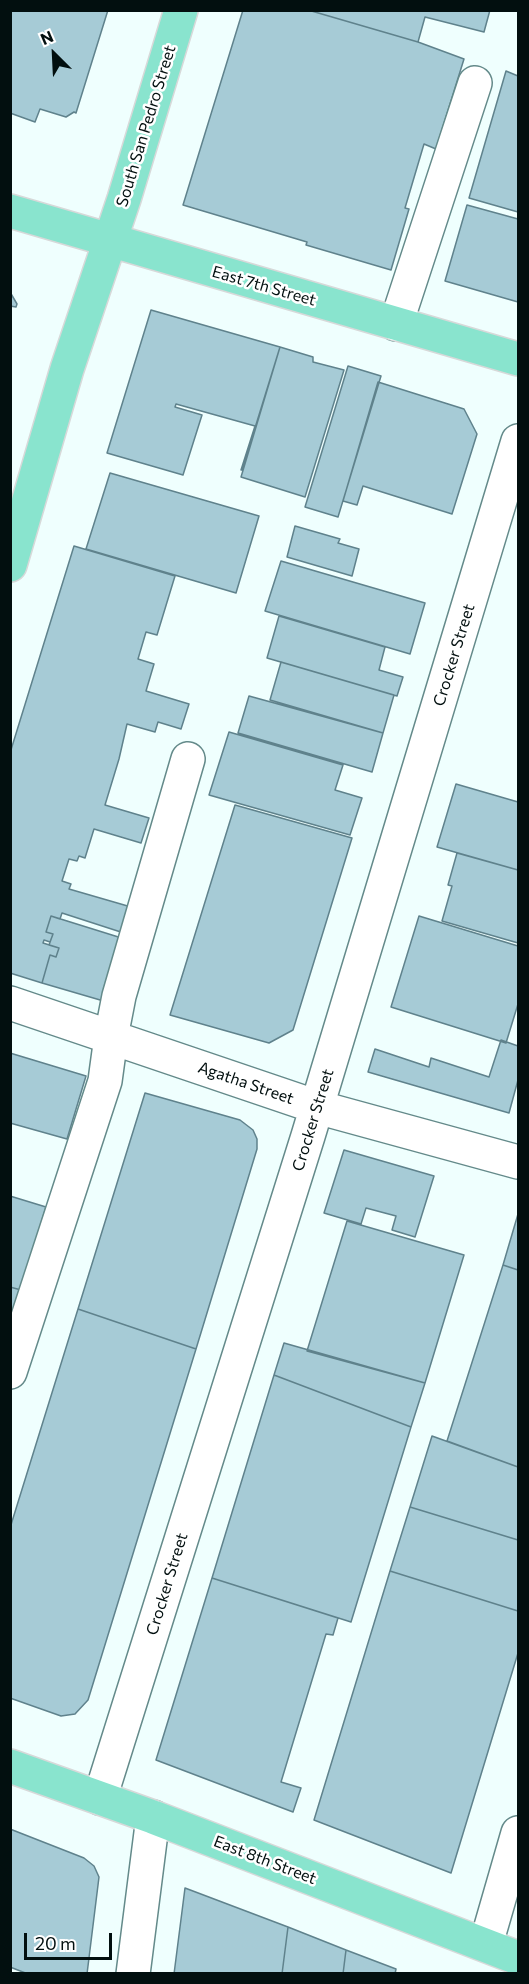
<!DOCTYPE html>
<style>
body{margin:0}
#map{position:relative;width:529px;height:1984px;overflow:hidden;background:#effffe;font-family:Commissioner,sans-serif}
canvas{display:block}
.frame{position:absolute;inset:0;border:12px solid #020f0f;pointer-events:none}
.north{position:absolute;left:24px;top:24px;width:60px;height:60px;-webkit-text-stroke:4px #fff;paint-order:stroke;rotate:336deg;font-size:16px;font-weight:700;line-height:24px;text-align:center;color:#020f0f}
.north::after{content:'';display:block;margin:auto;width:21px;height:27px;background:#020f0f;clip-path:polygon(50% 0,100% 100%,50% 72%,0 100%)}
.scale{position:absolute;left:24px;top:1933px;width:88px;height:27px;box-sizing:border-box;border:3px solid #020f0f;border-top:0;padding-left:8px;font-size:18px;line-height:21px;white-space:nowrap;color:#020f0f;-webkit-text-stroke:4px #fff;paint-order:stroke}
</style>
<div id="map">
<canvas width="529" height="1984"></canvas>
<div class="frame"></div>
<div class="north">N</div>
<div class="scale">20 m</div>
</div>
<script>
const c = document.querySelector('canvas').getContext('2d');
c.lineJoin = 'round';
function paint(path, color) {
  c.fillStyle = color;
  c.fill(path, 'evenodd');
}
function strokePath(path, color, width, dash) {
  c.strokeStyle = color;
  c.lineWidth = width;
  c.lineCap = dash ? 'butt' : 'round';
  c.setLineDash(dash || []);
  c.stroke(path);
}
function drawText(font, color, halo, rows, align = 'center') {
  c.font = font + ' Commissioner,sans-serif';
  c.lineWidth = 5;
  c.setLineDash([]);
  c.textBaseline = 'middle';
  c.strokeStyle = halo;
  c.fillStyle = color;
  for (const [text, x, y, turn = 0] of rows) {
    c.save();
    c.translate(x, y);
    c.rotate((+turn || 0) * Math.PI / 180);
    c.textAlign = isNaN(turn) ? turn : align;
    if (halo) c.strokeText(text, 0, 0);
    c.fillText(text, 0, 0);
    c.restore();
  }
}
const building = new Path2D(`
 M10,10H108L76,113L74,112L66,117L40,109L35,122L10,113Z
 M243,10H308L418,42L464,59L436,149L424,144L405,208L409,209L391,270L306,245L307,242L183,205Z
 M308,10H490L484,32L425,17L418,42Z
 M506,71L518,76V212L469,198Z
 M467,205L518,219V302L445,281Z
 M10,292L17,304L16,307L10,306Z
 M151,310L280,347L242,470H241L255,426L176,404L175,407L202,415L183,475L107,453Z
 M280,347L313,357V362L344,370L305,497L241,477Z
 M348,366L381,376L338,517L305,507Z
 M378,382L464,409L477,434L452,514L363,486L357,505L343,501Z
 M110,473L259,516L236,593L86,549Z
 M295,526L340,539L338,543L359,549L352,576L287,557Z
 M74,546L175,576L157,635L146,632L138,659L154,664L146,691L189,704L181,729L158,722L155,732L127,724L119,759L105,805L149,818L141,843L94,829L85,858L79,856L77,861L69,859L62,881L71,884L69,889L138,909L130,935L62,913L60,919L51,916L46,932L53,934L50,942L44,940L43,943L59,948L56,957L50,955L42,983L10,973V753Z
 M281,561L425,603L410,654L265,611Z
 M279,616L385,647L379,670L403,677L397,696L267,658Z
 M281,662L394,695L383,733L270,700Z
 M249,696L383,733L372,772L238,733Z
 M229,732L343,765L335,790L362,798L350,835L209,795Z
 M456,784L518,802V870L437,847Z
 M235,805L352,838L293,1030L269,1043L170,1015Z
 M457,853L518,870V943L442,921L452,886L448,885Z
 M51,916L128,940L107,1002L42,983L50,955L56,957L59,948L49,945L53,934L46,932Z
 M419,916L518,946V1004L506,1043L391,1007Z
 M501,1040L518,1046V1080L509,1113L368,1072L375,1049L429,1067L431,1058L489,1077Z
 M10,1053L86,1076L67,1139L10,1123Z
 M145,1093L240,1120L253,1130L257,1139V1149L196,1349L78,1309Z
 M344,1150L434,1176L415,1237L392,1230L396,1216L366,1208L361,1224L324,1213Z
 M10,1196L46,1207L21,1290L10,1287Z
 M518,1214V1270L503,1265Z
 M347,1221L464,1255L425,1383L307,1351Z
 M503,1265L518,1270V1467L447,1441Z
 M10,1287L21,1290L10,1324Z
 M78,1309L196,1349L88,1700L75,1714L61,1716L10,1698V1528Z
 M284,1343L425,1383L411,1427L274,1375Z
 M274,1375L411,1427L351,1622L212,1578Z
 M432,1436L518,1467V1540L410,1507Z
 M410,1507L518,1540V1611L390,1571Z
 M390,1571L518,1611V1653L451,1873L314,1820Z
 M212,1578L338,1618L333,1635L326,1634L281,1782L301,1788L293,1812L156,1760Z
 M10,1829L84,1858L94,1866L99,1877L87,1974H28L10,1967Z
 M185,1888L288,1927L282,1974H174Z
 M288,1927L346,1950L343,1974H282Z
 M346,1950L396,1969L395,1974H343Z`);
paint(building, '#a6cbd6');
strokePath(building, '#5f828c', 1.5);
const minor = new Path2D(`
 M396,324L475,83
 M10,1003L317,1107L518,1162
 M10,1372L105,1081L111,1037L119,996L188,759
 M100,1798L308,1136L518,441
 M486,1944L518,1833
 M133,1974L153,1817`);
const major = new Path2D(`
 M10,211L518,359
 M10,565L67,369L124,199L181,10
 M10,1766L153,1817L518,1958`);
strokePath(minor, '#648a8a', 36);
strokePath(major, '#d7d9d9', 36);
strokePath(minor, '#fff', 33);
strokePath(major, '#89e4ce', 33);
drawText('16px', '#020f0f', '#fff', [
 ["South San Pedro Street",146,126,-73],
 ["East 7th Street",264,286,16],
 ["Crocker Street",454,655,-73],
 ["Agatha Street",246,1083,19],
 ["Crocker Street",313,1120,-73],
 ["Crocker Street",167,1584,-73],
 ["East 8th Street",265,1860,21]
]);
</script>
